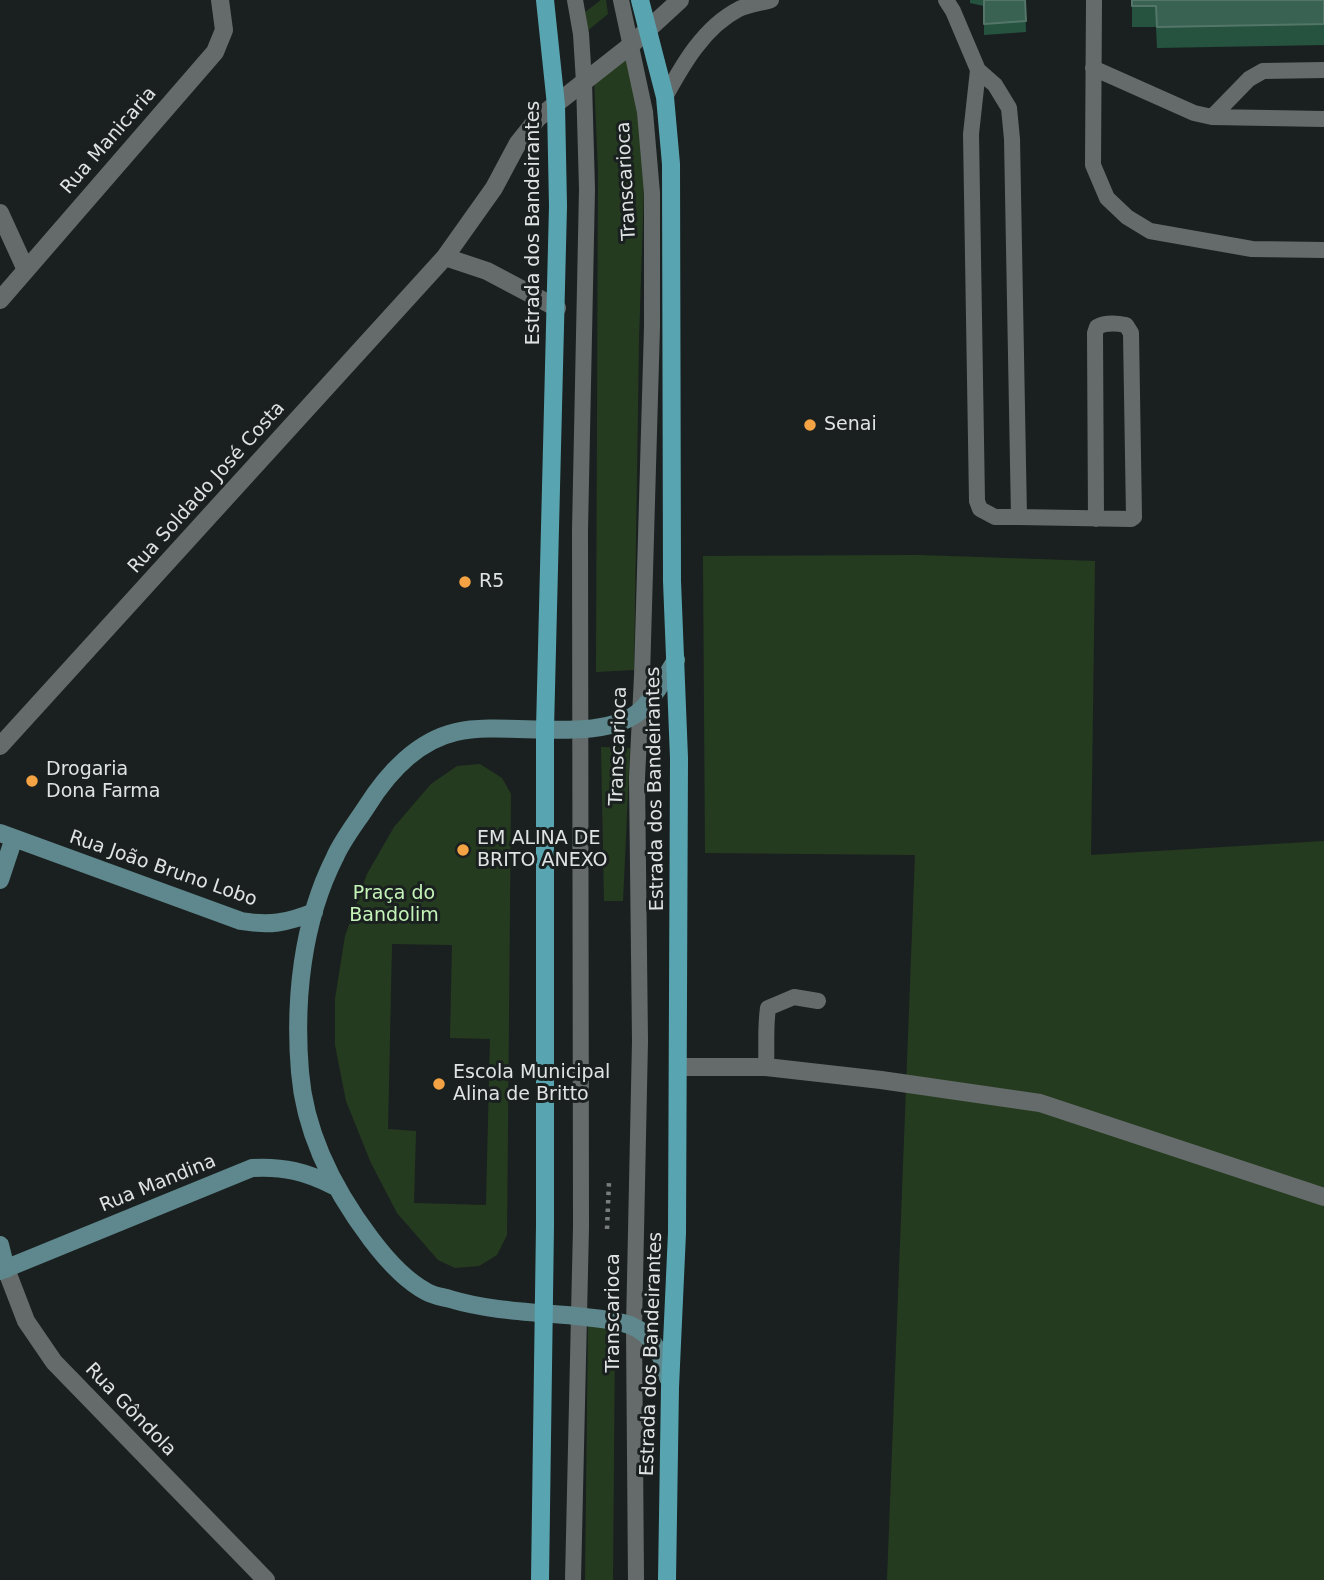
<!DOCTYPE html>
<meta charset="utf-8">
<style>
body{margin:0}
canvas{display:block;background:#1a201f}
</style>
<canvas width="1324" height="1580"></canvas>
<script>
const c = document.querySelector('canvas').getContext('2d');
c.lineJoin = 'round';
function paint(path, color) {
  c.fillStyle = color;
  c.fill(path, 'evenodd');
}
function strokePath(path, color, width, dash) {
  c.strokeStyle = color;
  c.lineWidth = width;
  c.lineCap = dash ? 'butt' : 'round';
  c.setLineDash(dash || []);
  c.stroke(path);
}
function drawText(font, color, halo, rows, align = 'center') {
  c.font = font + ' "DejaVu Sans",sans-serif';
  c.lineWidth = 6;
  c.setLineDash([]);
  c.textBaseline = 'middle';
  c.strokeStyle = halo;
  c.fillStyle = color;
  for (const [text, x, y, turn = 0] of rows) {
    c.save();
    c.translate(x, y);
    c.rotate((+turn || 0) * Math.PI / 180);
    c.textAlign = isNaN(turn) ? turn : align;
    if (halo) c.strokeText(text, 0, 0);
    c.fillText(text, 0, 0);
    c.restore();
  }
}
paint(new Path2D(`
 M601,0H606L608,14L581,36L577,18Z
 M631,51L645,158L639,338L634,670L596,672L598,170L594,79Z
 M918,555L1095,561L1091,855L1324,841V1580H887L915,855L705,853L703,556Z
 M601,747L630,748L623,901H604Z
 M480,764L502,778L511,794L507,1235L497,1255L479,1266L455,1268L438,1260L397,1213L371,1163L346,1101L335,1045V999L345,936L367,874L394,827L431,784L457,766ZM392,944L452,945L450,1038L490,1039L486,1205L414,1203L416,1131L388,1129Z
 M588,1326L615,1327L613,1580H585Z`), '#253b1f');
strokePath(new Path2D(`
 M607,1229L609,1182`), '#797d7d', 4.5, [3.5, 5]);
strokePath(new Path2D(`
 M621,0L645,112L652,193V327L642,676L637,778L640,1041L634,1327L636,1580
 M946,0L953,11L978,70L995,85L1009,108L1012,139L1019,517H995L980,509L977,501L971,134L978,70
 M1094,0L1093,165L1107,198L1127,217L1150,231L1252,249L1324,250
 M1093,68L1194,113L1212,117L1324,119
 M665,97C683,64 704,27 739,9C748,5 761,3 771,0
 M1212,117L1249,79L1263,71L1324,70
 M1019,517L1131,519L1134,517L1131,333L1126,325C1116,323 1106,322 1097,327L1095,333L1096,519
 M766,1067C767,1047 765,1028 768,1008L794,997L818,1001
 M573,1580L581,1227L580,530L587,189L584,82L581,34L575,0`), '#656b6a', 16);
strokePath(new Path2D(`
 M0,213L26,270
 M445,257L487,271L557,308
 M0,300L215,52L224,30L220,0
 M0,746L445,257L494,188L518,143L538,118L631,45L680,0
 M678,1067H766L881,1080L1040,1103L1324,1197
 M6,1269L26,1321L54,1362L266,1580`), '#656b6a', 18);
strokePath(new Path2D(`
 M0,833L241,921C269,926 287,923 314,912
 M0,880L14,838
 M0,1245L6,1269
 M0,1271L252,1168C283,1166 307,1172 334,1186
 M668,1378C663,1357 653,1335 632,1326C618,1320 601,1319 585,1317C540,1312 493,1312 450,1299C443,1297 434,1296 427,1292C404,1280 386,1259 371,1239C334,1190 305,1135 300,1072C294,1001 302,922 335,857C343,839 356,823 367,806C387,774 417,741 456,732C507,720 604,746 642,709C656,695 666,676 676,660`), '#5e888d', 18);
strokePath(new Path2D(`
 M640,0L665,97L671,164L672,581L679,758L677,1233L670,1387L667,1580
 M540,1580L545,1225V729L558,206L556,105L545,0`), '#58a5b1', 18);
paint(new Path2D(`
 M970,0H1025L1026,32L984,35V6L970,3Z
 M1132,0H1324V45L1157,48L1156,27H1132Z`), '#255340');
const building = new Path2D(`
 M984,0H1025L1026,21L984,24Z
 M1132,0H1324V24L1157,27L1156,6H1132Z`);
paint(building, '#396252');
strokePath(building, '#537668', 2);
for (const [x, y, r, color] of [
 [810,425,7,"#f4a344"],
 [465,582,7,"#f4a344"],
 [32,781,7,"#f4a344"],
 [463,850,7,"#f4a344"],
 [439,1084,7,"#f4a344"]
]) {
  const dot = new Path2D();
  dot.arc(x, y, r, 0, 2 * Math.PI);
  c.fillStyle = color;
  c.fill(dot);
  strokePath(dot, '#1a201f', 2.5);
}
drawText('19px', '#e0e3e3', '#1a201f', [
 ["Rua Manicaria",109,141,-49],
 ["Transcarioca",627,181,-93],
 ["Estrada dos Bandeirantes",534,223,-90],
 ["Rua Soldado José Costa",207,488,-48],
 ["Transcarioca",619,746,-88],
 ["Estrada dos Bandeirantes",656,789,-91],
 ["Rua João Bruno Lobo",163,869,19],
 ["Rua Mandina",158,1184,-22],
 ["Transcarioca",614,1313,-90],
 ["Estrada dos Bandeirantes",652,1354,-88],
 ["Rua Gôndola",130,1410,46]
]);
drawText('19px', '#e0e3e3', '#1a201f', [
 ["Senai",824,425],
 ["R5",479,582],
 ["Drogaria",46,770],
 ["Dona Farma",46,792],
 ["EM ALINA DE",477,839],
 ["BRITO ANEXO",477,861],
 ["Escola Municipal",453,1073],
 ["Alina de Britto",453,1095]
], 'left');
drawText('19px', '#c5f4b8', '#1a201f', [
 ["Praça do",394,894],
 ["Bandolim",394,916]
]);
</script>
